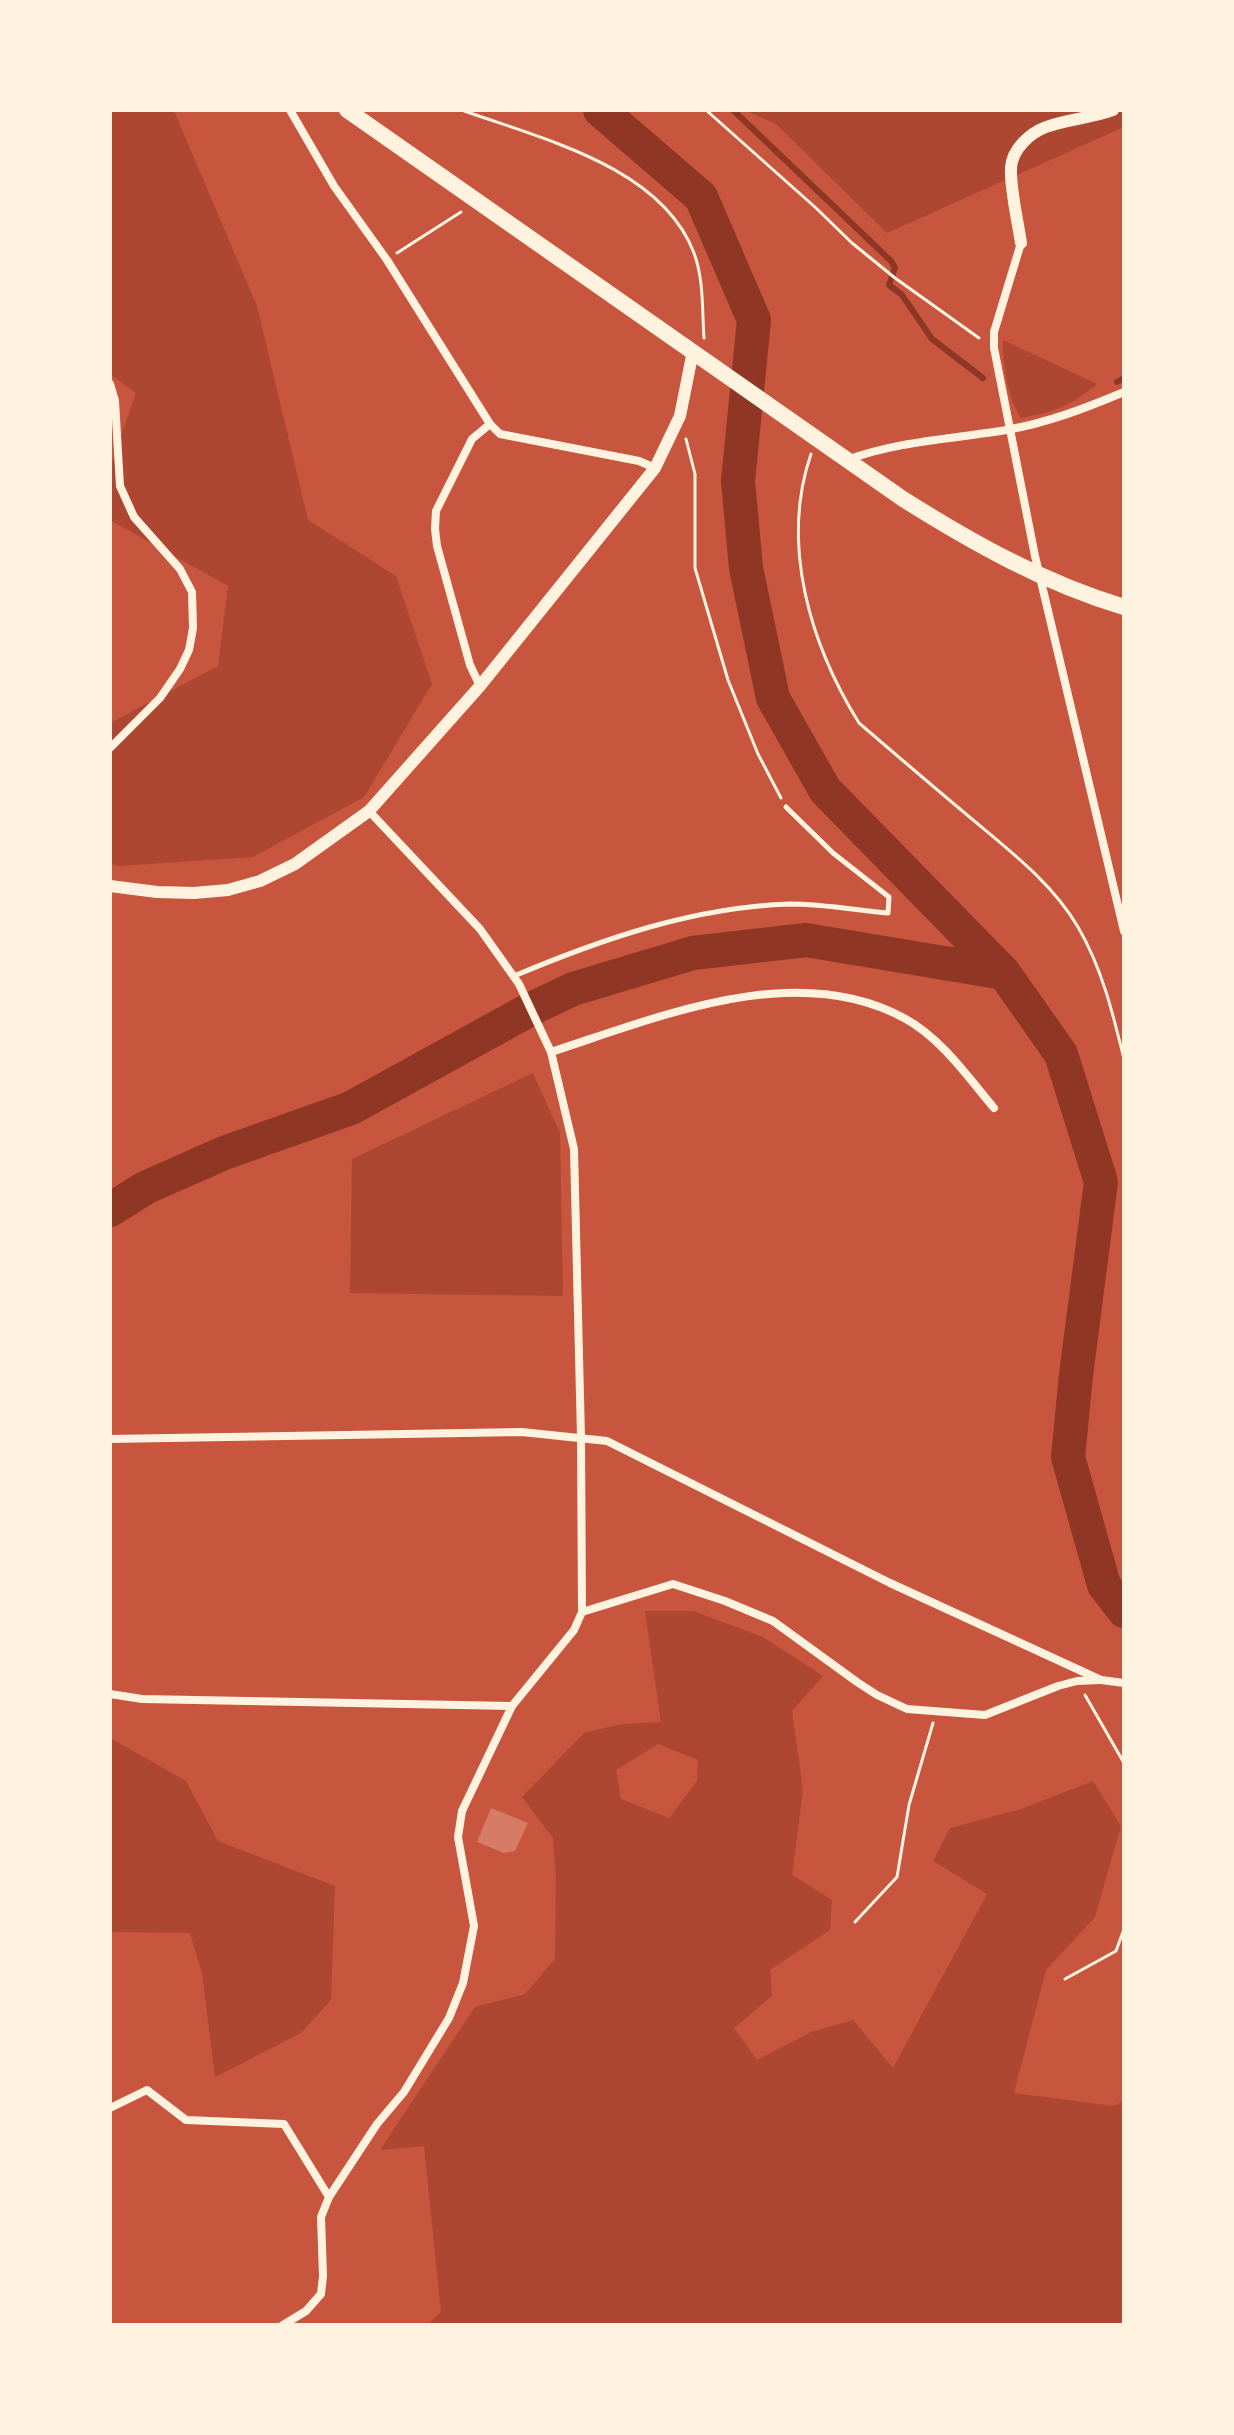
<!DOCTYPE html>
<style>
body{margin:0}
#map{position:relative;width:1234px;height:2435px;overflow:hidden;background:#c8553d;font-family:"Exo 2",sans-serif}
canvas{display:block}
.frame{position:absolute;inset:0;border:112px solid #fff3e0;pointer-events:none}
</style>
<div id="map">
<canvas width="1234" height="2435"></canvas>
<div class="frame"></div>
</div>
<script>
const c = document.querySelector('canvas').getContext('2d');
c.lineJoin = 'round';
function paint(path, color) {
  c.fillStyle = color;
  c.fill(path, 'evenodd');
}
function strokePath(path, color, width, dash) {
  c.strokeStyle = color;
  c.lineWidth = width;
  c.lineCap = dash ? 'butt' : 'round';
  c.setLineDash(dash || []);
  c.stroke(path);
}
paint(new Path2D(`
 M110,110L174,111L257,306L308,520L396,576L432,684L364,797L253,857L120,866L110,864V723L218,666L228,586L110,520V468L136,393L110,374Z
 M744,110H1124V127L887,233L776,124Z
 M1003,340L1097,384C1070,407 1056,411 1021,418C1008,399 1002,362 1003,340Z
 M533,1073L560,1133L563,1296L350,1293L352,1159Z
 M645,1611H693L763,1637L823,1676L792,1711L803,1790L792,1875L832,1900L830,1930L770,1970L772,1996L734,2028L757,2060L811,2032L853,2020L893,2068L987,1894L933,1861L950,1828L1021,1809L1093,1781L1121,1826L1095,1917L1046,1970L1014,2093L1113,2106L1124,2101V2325H427L441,2312L424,2146L380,2150L475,2007L525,1994L555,1959L556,1879L553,1838L522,1797L584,1733L622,1724L661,1722ZM658,1744L698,1760L697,1781L669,1818L621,1799L616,1770Z
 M110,1738L186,1781L218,1841L335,1886L331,2000L301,2033L215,2077L202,1973L190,1933L110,1932Z`), '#ae4732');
strokePath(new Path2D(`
 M733,110L891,261L895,268L889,285L902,295L932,339L983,378
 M1117,382L1124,378`), '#8f3625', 6);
strokePath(new Path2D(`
 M600,110L701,197L754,320L738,481L746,568L773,698L825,790L1004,973L1061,1054L1101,1182L1076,1375L1068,1457L1104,1585L1124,1611
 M110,1210L145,1188L224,1153L351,1108L529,1010L573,989L693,953L806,940L1004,973`), '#8f3625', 34);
paint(new Path2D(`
 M491,1808L528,1823L515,1851L504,1853L477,1842Z`), '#d67c66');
strokePath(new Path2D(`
 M462,110C541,139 661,166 694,253C704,280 702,310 704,338
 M706,110L816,208L852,243L895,278L979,338
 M397,253L461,212
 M686,439L695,474V568L728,680L758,754L781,798
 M811,454C780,544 810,644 859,723C894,753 930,784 966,814C1006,848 1051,881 1078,927C1102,968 1113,1014 1124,1059
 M1085,1695L1124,1763
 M855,1922L897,1877L909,1805L933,1723
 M1065,1979L1116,1951L1124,1929`), '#fff3e0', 3);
strokePath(new Path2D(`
 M514,976C602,939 694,907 790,904C822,904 856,910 888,913L889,897L833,853L786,807`), '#fff3e0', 5);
strokePath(new Path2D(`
 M290,110L334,186L387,260L490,424L500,434L639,461L655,468
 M1021,243L994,332V348L1035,556L1124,931
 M110,384L115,401L120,486L134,517L180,569L192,592L193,628L189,650L180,669L160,698L110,748
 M847,460C898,441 953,439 1006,430C1047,423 1086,408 1124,392
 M480,686L470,665L437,546L435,529L436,511L472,439L490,424
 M551,1052C659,1017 795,959 904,1018C940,1037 968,1077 994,1108
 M110,1439L522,1432L607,1441L890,1583L1101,1680L1124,1683
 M582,1612L673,1584L725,1601L773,1621L857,1682L877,1695L907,1709L985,1715L1058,1686L1077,1681L1100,1680
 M110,1694L142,1699L512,1706
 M110,2108L147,2090L186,2120L284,2124L329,2197
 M283,2325L306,2311L321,2294L323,2276L321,2217L329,2197L377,2124L404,2092L449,2018L463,1983L474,1926L458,1837L462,1811L512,1706L574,1630L582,1612L581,1437L574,1149L551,1052L519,984L480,929L369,811`), '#fff3e0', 8);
strokePath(new Path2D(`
 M1021,243C1018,222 1010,189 1011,168C1012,149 1030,133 1046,127C1068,119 1092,118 1113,110
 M110,886L157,892L194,893L228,890L260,881L295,864L369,811L480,686L655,468L680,416L693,351`), '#fff3e0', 12);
strokePath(new Path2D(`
 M347,110L903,499C973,543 1044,583 1124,607`), '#fff3e0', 16);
</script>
